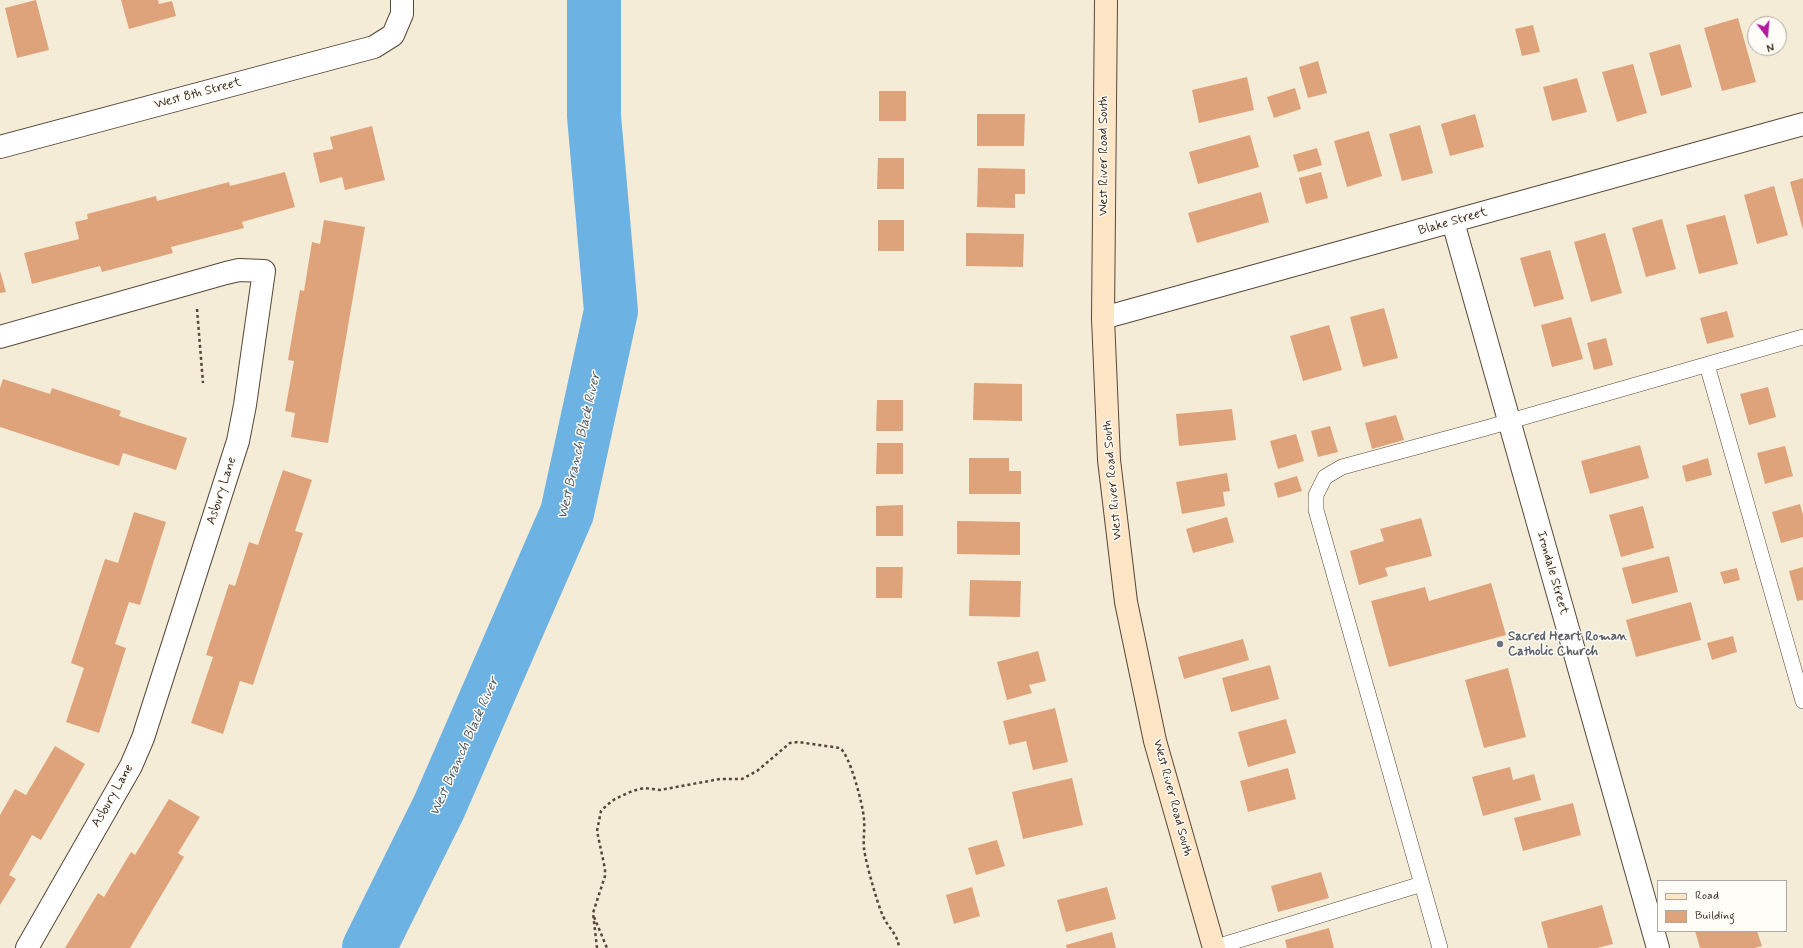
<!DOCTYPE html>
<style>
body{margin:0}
#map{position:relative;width:1803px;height:948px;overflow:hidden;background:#f5ecd7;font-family:Mynerve,sans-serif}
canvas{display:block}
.legend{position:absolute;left:1657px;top:880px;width:130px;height:52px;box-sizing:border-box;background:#fdfcf7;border:1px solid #afa8a0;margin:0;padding:5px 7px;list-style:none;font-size:12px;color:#3b2a1e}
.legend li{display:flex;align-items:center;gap:8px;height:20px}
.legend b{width:20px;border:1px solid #afa8a0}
.north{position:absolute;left:1747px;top:16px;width:40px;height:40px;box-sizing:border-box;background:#fdfcf7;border:1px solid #afa8a0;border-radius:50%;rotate:164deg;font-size:11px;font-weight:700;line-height:16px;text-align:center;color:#3b2a1e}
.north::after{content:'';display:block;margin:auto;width:14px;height:18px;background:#b5179e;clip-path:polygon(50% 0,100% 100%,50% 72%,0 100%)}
</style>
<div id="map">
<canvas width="1803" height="948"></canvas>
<ul class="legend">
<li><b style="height:5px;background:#fde5c5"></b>Road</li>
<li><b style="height:11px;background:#dfa37b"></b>Building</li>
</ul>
<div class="north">N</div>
</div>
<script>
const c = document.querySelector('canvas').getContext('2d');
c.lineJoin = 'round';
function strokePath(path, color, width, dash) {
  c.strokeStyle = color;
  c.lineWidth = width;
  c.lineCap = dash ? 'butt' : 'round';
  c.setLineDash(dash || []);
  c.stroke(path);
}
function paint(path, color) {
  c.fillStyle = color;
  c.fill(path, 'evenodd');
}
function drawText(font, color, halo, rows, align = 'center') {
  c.font = font + ' Mynerve,sans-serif';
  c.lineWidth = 3;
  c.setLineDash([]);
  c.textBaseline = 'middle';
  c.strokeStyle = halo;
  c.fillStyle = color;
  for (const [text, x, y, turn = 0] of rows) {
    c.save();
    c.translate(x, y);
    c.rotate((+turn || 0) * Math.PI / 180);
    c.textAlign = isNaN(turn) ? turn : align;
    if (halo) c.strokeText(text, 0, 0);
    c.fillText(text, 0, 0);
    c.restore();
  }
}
strokePath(new Path2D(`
 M369,948L439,807L567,513L611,311L594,116V0`), '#6cb2e3', 54);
paint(new Path2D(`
 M36,0L49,50L17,58L5,8Z
 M121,0H158L159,4L172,1L176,16L129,29Z
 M1738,18L1756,82L1722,91L1704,28Z
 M1533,25L1540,52L1522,56L1515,29Z
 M1680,44L1692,87L1661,96L1649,53Z
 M1318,61L1327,93L1308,98L1299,67Z
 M1633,64L1647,113L1617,122L1602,72Z
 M1247,77L1254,110L1199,123L1192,90Z
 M1577,78L1587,112L1552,121L1543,87Z
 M1295,88L1301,109L1274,118L1267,97Z
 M879,91H906V121H879Z
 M977,114H1025L1024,146H977Z
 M1475,114L1484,147L1450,156L1441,124Z
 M1420,125L1433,173L1402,181L1389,134Z
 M372,126L385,180L345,190L342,177L320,183L313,153L333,149L330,137Z
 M1369,131L1382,176L1347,187L1334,141Z
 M1250,135L1259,167L1198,184L1189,152Z
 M1317,148L1322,165L1298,172L1293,155Z
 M878,158H904V189H877Z
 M978,168L1025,169V194H1015V208L977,207Z
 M285,172L295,207L242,222L244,228L171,247L173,253L102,272L100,266L32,284L24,253L79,239L75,222L88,219L87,214L156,196L157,201L229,182L230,186Z
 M1321,172L1328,198L1306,204L1299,178Z
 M1803,178V230L1790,182Z
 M1774,186L1788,235L1757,244L1744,195Z
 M1261,192L1269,222L1197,243L1188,213Z
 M1725,215L1738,264L1699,274L1686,225Z
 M1662,219L1676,269L1646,277L1632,228Z
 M324,220L365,227L328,443L291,437L295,413L285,411L294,361L288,360L300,290L304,291L312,242L320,244Z
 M878,220H904V251H878Z
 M966,233L1024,234L1023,267L966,266Z
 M1605,233L1622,293L1591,302L1574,242Z
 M1550,250L1564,299L1534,307L1520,258Z
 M0,271L6,292L0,293Z
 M1384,308L1398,358L1363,367L1350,317Z
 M1727,311L1734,337L1707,344L1700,318Z
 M1571,317L1583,359L1552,367L1541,325Z
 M1329,325L1342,370L1303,381L1290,336Z
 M1606,338L1613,365L1594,370L1587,343Z
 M3,379L50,394L52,388L121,411L119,416L187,438L176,470L123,453L119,466L0,427V388Z
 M974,383L1022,384V421L973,420Z
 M1768,387L1776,417L1749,425L1740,394Z
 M877,400H903V431H876Z
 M1232,409L1236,440L1179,446L1176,414Z
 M1396,415L1404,440L1372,449L1365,423Z
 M1330,426L1338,452L1318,457L1311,431Z
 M1296,434L1304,461L1278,469L1270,441Z
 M877,443H903V474H876Z
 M1640,445L1649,478L1590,494L1581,461Z
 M1785,446L1793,476L1765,484L1757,453Z
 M969,458H1009V471H1021V494H969Z
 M1708,458L1712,475L1686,482L1682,466Z
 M283,470L312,480L295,531L303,533L253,685L240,681L223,734L191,723L213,657L206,655L229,584L235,586L249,542L258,545Z
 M1227,473L1230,491L1223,492L1225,506L1182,514L1176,482Z
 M1297,476L1302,491L1278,498L1274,483Z
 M1800,504L1803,515V537L1781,543L1772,512Z
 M903,505V536H876V506Z
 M1643,506L1654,548L1621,557L1609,515Z
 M134,512L166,522L140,605L129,602L115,644L126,648L99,733L66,722L84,668L71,663L105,559L118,563Z
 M1227,517L1234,542L1193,553L1186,529Z
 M1421,518L1432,556L1385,568L1388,576L1359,585L1350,551L1384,541L1380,529Z
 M957,521L1020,522V555L957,554Z
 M1669,556L1678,592L1632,604L1622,568Z
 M876,567H903L902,598H876Z
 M1803,567V600L1797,601L1789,571Z
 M1737,568L1740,580L1724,584L1720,572Z
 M970,580L1021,581L1020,617L969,616Z
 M1491,583L1506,635L1389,667L1371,601L1425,587L1429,601Z
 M1691,602L1701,640L1636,657L1626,620Z
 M1733,636L1737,652L1712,660L1707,643Z
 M1243,639L1249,660L1184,679L1178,657Z
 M1038,651L1046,681L1029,685L1032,693L1007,700L997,662Z
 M1270,665L1279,699L1231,712L1222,678Z
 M1508,668L1526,737L1484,748L1465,680Z
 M1055,708L1068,762L1033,770L1026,741L1009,745L1003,721Z
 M1286,719L1296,753L1248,767L1238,732Z
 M55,746L85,764L41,840L32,835L9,875L16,879L0,905V815L15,789L26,795Z
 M1510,767L1513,780L1534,774L1541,800L1483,816L1472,777Z
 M1288,768L1296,799L1248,812L1240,781Z
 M1072,778L1083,825L1023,839L1012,792Z
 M169,799L200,817L178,853L184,857L130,948H65L98,893L104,897L131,852L135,855Z
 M1573,803L1581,835L1523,851L1514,818Z
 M997,840L1005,866L976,875L968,848Z
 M1321,872L1329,898L1278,912L1271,886Z
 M972,887L980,916L954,924L946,895Z
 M1107,887L1116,919L1066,932L1057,900Z
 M1602,905L1613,944L1597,948H1548L1541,922Z
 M1329,928L1334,948H1287L1285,940Z
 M1695,931H1757L1762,946L1755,948H1700Z
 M1112,932L1116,948H1067L1066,945Z`), '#dfa37b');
const service = new Path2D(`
 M1707,365L1803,701
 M1213,948L1422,884
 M1440,948L1316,510V495L1325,477L1342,467L1486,428L1803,337`);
const minor = new Path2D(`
 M0,147L374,47L393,35L402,14V0
 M1453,222L1658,948
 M1103,318L1803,124
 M0,337L226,273L239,270L264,271L245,405L238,441L143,738L131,766L27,948`);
const secondary = new Path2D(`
 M1106,0L1103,318L1109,460L1126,602L1155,741L1214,948`);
strokePath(service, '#57473a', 16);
strokePath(minor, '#57473a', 24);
strokePath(secondary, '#57473a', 24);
strokePath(new Path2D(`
 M197,309L203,383
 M594,917L607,948
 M597,948L593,913L605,876V869L597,831L601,811L607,805L615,799L632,791L644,788L660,790L720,779H742L757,771L790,743L798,742L840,748C850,755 863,805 864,819C865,829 863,839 864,849C866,863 877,903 883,916C888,928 898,934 899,948`), '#57473a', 2.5, [3, 3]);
strokePath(service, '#fff', 15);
strokePath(minor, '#fff', 22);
strokePath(secondary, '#fde5c5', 22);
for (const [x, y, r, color] of [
 [1500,644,4,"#6b7280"]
]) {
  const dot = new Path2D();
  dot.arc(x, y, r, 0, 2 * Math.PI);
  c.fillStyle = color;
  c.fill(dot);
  strokePath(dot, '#fdfcf7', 1.5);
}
drawText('13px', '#3b2a1e', '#fdfcf7', [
 ["West 8th Street",198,94,-15],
 ["West River Road South",1104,156,-90],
 ["Blake Street",1453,222,-16],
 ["West River Road South",1113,480,-95],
 ["Asbury Lane",222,491,-72],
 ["Irondale Street",1552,573,74],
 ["Asbury Lane",113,796,-60],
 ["West River Road South",1172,798,75]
]);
drawText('bold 13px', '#5b616d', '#fdfcf7', [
 ["Sacred Heart Roman",1508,637],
 ["Catholic Church",1508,652]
], 'left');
drawText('italic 14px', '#4c5a63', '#fdfcf7', [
 ["West Branch Black River",580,446,-77],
 ["West Branch Black River",465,747,-66]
]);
</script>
